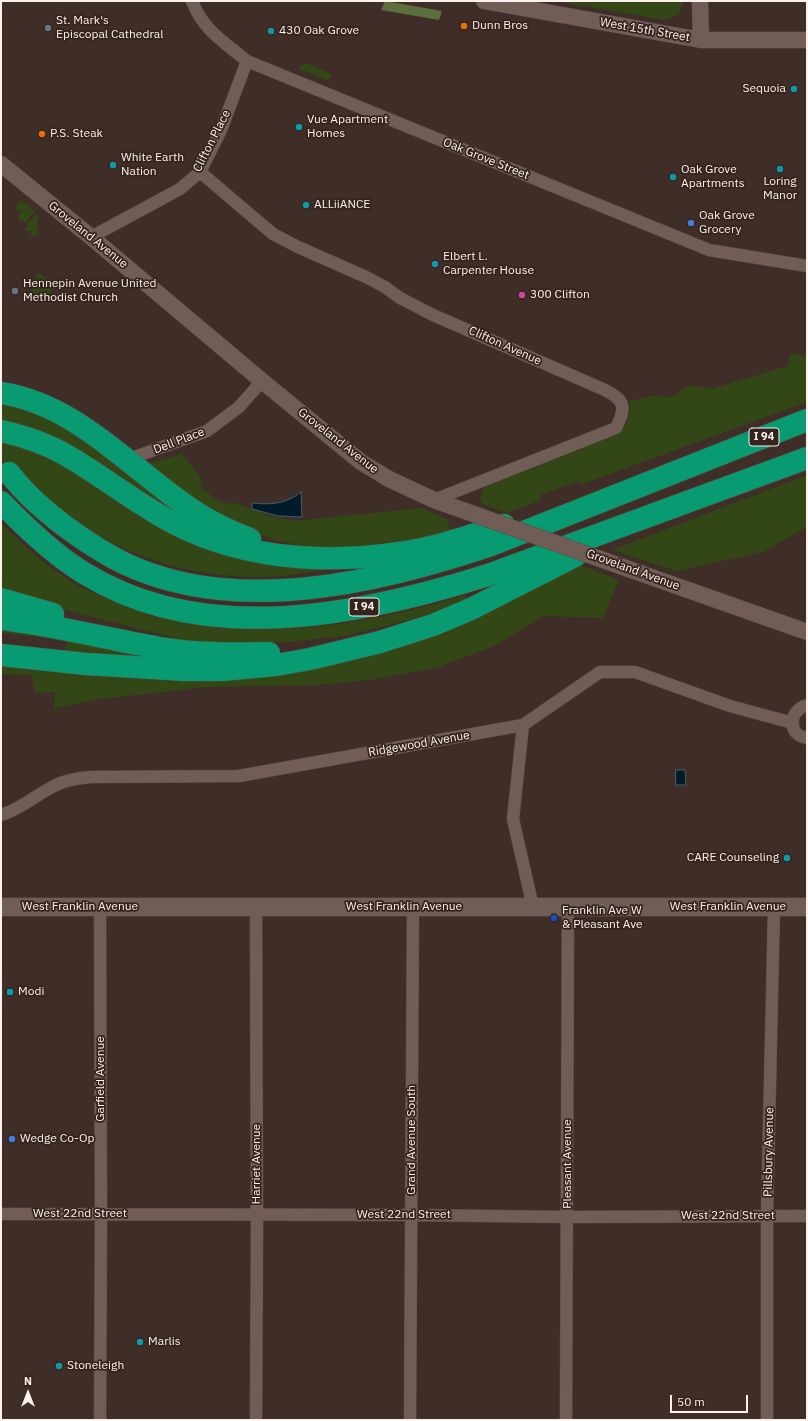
<!DOCTYPE html>
<style>
body{margin:0}
#map{position:relative;width:808px;height:1421px;overflow:hidden;background:#3f2e28;font-family:"IBM Plex Sans",sans-serif}
canvas{display:block}
.frame{position:absolute;inset:0;border:2px solid #fcf1ec;pointer-events:none}
.north{position:absolute;left:8px;top:1373px;width:40px;height:40px;-webkit-text-stroke:3px #35241e;paint-order:stroke;rotate:0deg;font-size:11px;font-weight:700;line-height:16px;text-align:center;color:#fcf1ec}
.north::after{content:'';display:block;margin:auto;width:14px;height:18px;background:#fcf1ec;clip-path:polygon(50% 0,100% 100%,50% 72%,0 100%)}
.scale{position:absolute;left:670px;top:1395px;width:78px;height:18px;box-sizing:border-box;border:2px solid #fcf1ec;border-top:0;padding-left:5px;font-size:12px;line-height:14px;white-space:nowrap;color:#fcf1ec;-webkit-text-stroke:3px #35241e;paint-order:stroke}
</style>
<div id="map">
<canvas width="808" height="1421"></canvas>
<div class="frame"></div>
<div class="north">N</div>
<div class="scale">50 m</div>
</div>
<script>
const c = document.querySelector('canvas').getContext('2d');
c.lineJoin = 'round';
function paint(path, color) {
  c.fillStyle = color;
  c.fill(path, 'evenodd');
}
function strokePath(path, color, width, dash) {
  c.strokeStyle = color;
  c.lineWidth = width;
  c.lineCap = dash ? 'butt' : 'round';
  c.setLineDash(dash || []);
  c.stroke(path);
}
function drawText(font, color, halo, rows, align = 'center') {
  c.font = font + ' "IBM Plex Sans",sans-serif';
  c.lineWidth = 3.5;
  c.setLineDash([]);
  c.textBaseline = 'middle';
  c.strokeStyle = halo;
  c.fillStyle = color;
  for (const [text, x, y, turn = 0] of rows) {
    c.save();
    c.translate(x, y);
    c.rotate((+turn || 0) * Math.PI / 180);
    c.textAlign = isNaN(turn) ? turn : align;
    if (halo) c.strokeText(text, 0, 0);
    c.fillText(text, 0, 0);
    c.restore();
  }
}
paint(new Path2D(`
 M554,1H684C680,14 676,17 664,20Z
 M306,63L330,73L332,77L327,80L299,69L302,64Z
 M21,200L35,211L25,223L23,221H19V212H21V210H16V205Z
 M37,214L38,215L37,236H31V231H25V228L28,226L27,224Z
 M39,273L55,285L48,294H32V281Z
 M790,354L807,356V402L580,485L578,481L540,495L541,500L508,513L483,504C478,498 481,493 485,487L616,435C628,425 630,417 630,401L651,396L671,397L689,385L711,389L788,366Z
 M22,404L64,424L205,530L1,423V406Z
 M1,438L21,442L116,492L338,567C319,570 300,574 281,576C223,580 162,569 111,542C90,531 72,515 52,504C36,495 18,487 1,478Z
 M182,454L202,480L199,483L202,488L215,499L230,504L236,503L269,516L294,521L422,508L446,519L452,533L411,543L328,549L299,545L275,540L249,531L227,521L150,468V463Z
 M807,475V528H805L763,552L677,571L612,550Z
 M1,523C23,546 47,566 73,583C82,588 92,592 101,596C213,649 351,631 465,595L467,599L457,604L409,620L349,635L289,642L221,643L179,639L1,594Z
 M574,563L619,580L603,618L543,616L494,646L438,667L377,679L315,685L206,687L101,699L54,708L55,692L35,693L31,675L1,674V661L313,665Z
 M1,625L192,657H64L67,642L48,638L1,633Z`), '#334615');
paint(new Path2D(`
 M385,1L442,11L439,20L381,10Z`), '#5a6f3b');
const water = new Path2D(`
 M301,492L302,517L278,516L252,509V503C271,505 286,504 301,492Z
 M676,770H685L686,785H676Z`);
paint(water, '#001c2b');
strokePath(water, '#4c5c65', 1);
const minor = new Path2D(`
 M192,1C203,30 224,42 247,61L709,250L807,266
 M200,172L273,234L298,247L366,277L385,287L400,298L433,315L605,390C626,401 626,407 616,428L434,500
 M91,237L180,189L200,172L221,130L247,61
 M126,460L207,431L239,407L262,381
 M807,705C788,711 787,735 807,738
 M523,725L513,819L533,907
 M1,815C21,809 36,795 54,786C65,780 78,778 91,777L239,776L523,725L600,672H635L730,706L793,723
 M1,1214L411,1215L568,1217L807,1216
 M100,1420L101,1214L100,907
 M256,1420L257,1227L256,907
 M410,1420L413,907
 M566,1420L568,907
 M767,1420V1216L774,907`);
const tertiary = new Path2D(`
 M484,1L701,40H807
 M700,1L701,40
 M1,164L91,237L262,381L361,462L389,479L434,500L465,511
 M603,560L807,632`);
const secondary = new Path2D(`
 M1,907H807`);
const motorway = new Path2D(`
 M1,393C80,405 134,473 197,513C214,524 232,532 250,539
 M1,431C23,436 47,444 66,455C99,474 128,497 161,516C232,558 319,565 399,553C435,548 470,536 504,525
 M9,473C27,496 49,515 73,532C90,544 108,556 128,565C239,616 381,582 491,545L807,420
 M1,502C26,528 53,554 84,573C205,648 361,615 488,575L807,458
 M1,599L53,614
 M1,619C54,625 107,639 160,648C196,654 232,654 269,653
 M1,655L86,664L185,670H222L276,665L310,659L380,642L433,625L471,609L575,556`);
strokePath(minor, '#594b45', 13);
strokePath(tertiary, '#594b45', 17);
strokePath(secondary, '#594b45', 19);
strokePath(motorway, '#594b45', 23);
strokePath(minor, '#705d56', 12);
strokePath(tertiary, '#705d56', 16);
strokePath(secondary, '#705d56', 18);
strokePath(motorway, '#089a71', 22);
const tertiaryBridge = new Path2D(`
 M465,511L603,560`);
strokePath(tertiaryBridge, '#594b45', 17, []);
strokePath(tertiaryBridge, '#705d56', 16);
for (const [x, y, r, color] of [
 [464,26,4,"#e8710a"],
 [48,28,4,"#6b7280"],
 [271,31,4,"#0f9aa8"],
 [794,89,4,"#0f9aa8"],
 [299,127,4,"#0f9aa8"],
 [42,134,4,"#e8710a"],
 [113,165,4,"#0f9aa8"],
 [780,169,4,"#0f9aa8"],
 [673,177,4,"#0f9aa8"],
 [306,205,4,"#0f9aa8"],
 [691,223,4,"#3f7fe0"],
 [435,264,4,"#0f9aa8"],
 [15,291,4,"#6b7280"],
 [522,295,4,"#d1479c"],
 [787,858,4,"#0f9aa8"],
 [554,918,4,"#1a4fb4"],
 [10,992,4,"#0f9aa8"],
 [12,1139,4,"#3f7fe0"],
 [140,1342,4,"#0f9aa8"],
 [59,1366,4,"#0f9aa8"]
]) {
  const dot = new Path2D();
  dot.arc(x, y, r, 0, 2 * Math.PI);
  c.fillStyle = color;
  c.fill(dot);
  strokePath(dot, '#35241e', 1.5);
}
for (const [x, y, w] of [
 [764,437,30],
 [364,607,30]
]) {
  const box = new Path2D();
  box.roundRect(x - w / 2, y - 9, w, 18, 3);
  c.fillStyle = '#35241e';
  c.fill(box);
  strokePath(box, '#fcf1ec', 1);
}
drawText('bold 11px', '#fcf1ec', null, [
 ["I 94",764,437],
 ["I 94",364,607]
]);
drawText('12px', '#fcf1ec', '#35241e', [
 ["St. Mark's",56,21],
 ["Episcopal Cathedral",56,35],
 ["Dunn Bros",472,26],
 ["430 Oak Grove",279,31],
 ["Sequoia",786,89,"right"],
 ["Vue Apartment",307,120],
 ["Homes",307,134],
 ["P.S. Steak",50,134],
 ["White Earth",121,158],
 ["Nation",121,172],
 ["Oak Grove",681,170],
 ["Apartments",681,184],
 ["Loring",780,182,"center"],
 ["Manor",780,196,"center"],
 ["ALLiiANCE",314,205],
 ["Oak Grove",699,216],
 ["Grocery",699,230],
 ["Elbert L.",443,257],
 ["Carpenter House",443,271],
 ["Hennepin Avenue United",23,284],
 ["Methodist Church",23,298],
 ["300 Clifton",530,295],
 ["CARE Counseling",779,858,"right"],
 ["Franklin Ave W",562,911],
 ["& Pleasant Ave",562,925],
 ["Modi",18,992],
 ["Wedge Co-Op",20,1139],
 ["Marlis",148,1342],
 ["Stoneleigh",67,1366]
], 'left');
drawText('12px', '#fcf1ec', '#35241e', [
 ["West 15th Street",645,30,10],
 ["Clifton Place",212,141,-63],
 ["Oak Grove Street",486,159,22],
 ["Groveland Avenue",88,235,39],
 ["Clifton Avenue",505,346,24],
 ["Dell Place",179,441,-21],
 ["Groveland Avenue",338,441,38],
 ["Groveland Avenue",633,570,20],
 ["Ridgewood Avenue",419,744,-10],
 ["West Franklin Avenue",80,907],
 ["West Franklin Avenue",404,907],
 ["West Franklin Avenue",728,907],
 ["Garfield Avenue",101,1079,-90],
 ["Grand Avenue South",412,1140,-90],
 ["Pillsbury Avenue",769,1152,-89],
 ["Harriet Avenue",257,1164,-90],
 ["Pleasant Avenue",568,1164,-90],
 ["West 22nd Street",80,1214],
 ["West 22nd Street",404,1215],
 ["West 22nd Street",728,1216]
]);
</script>
